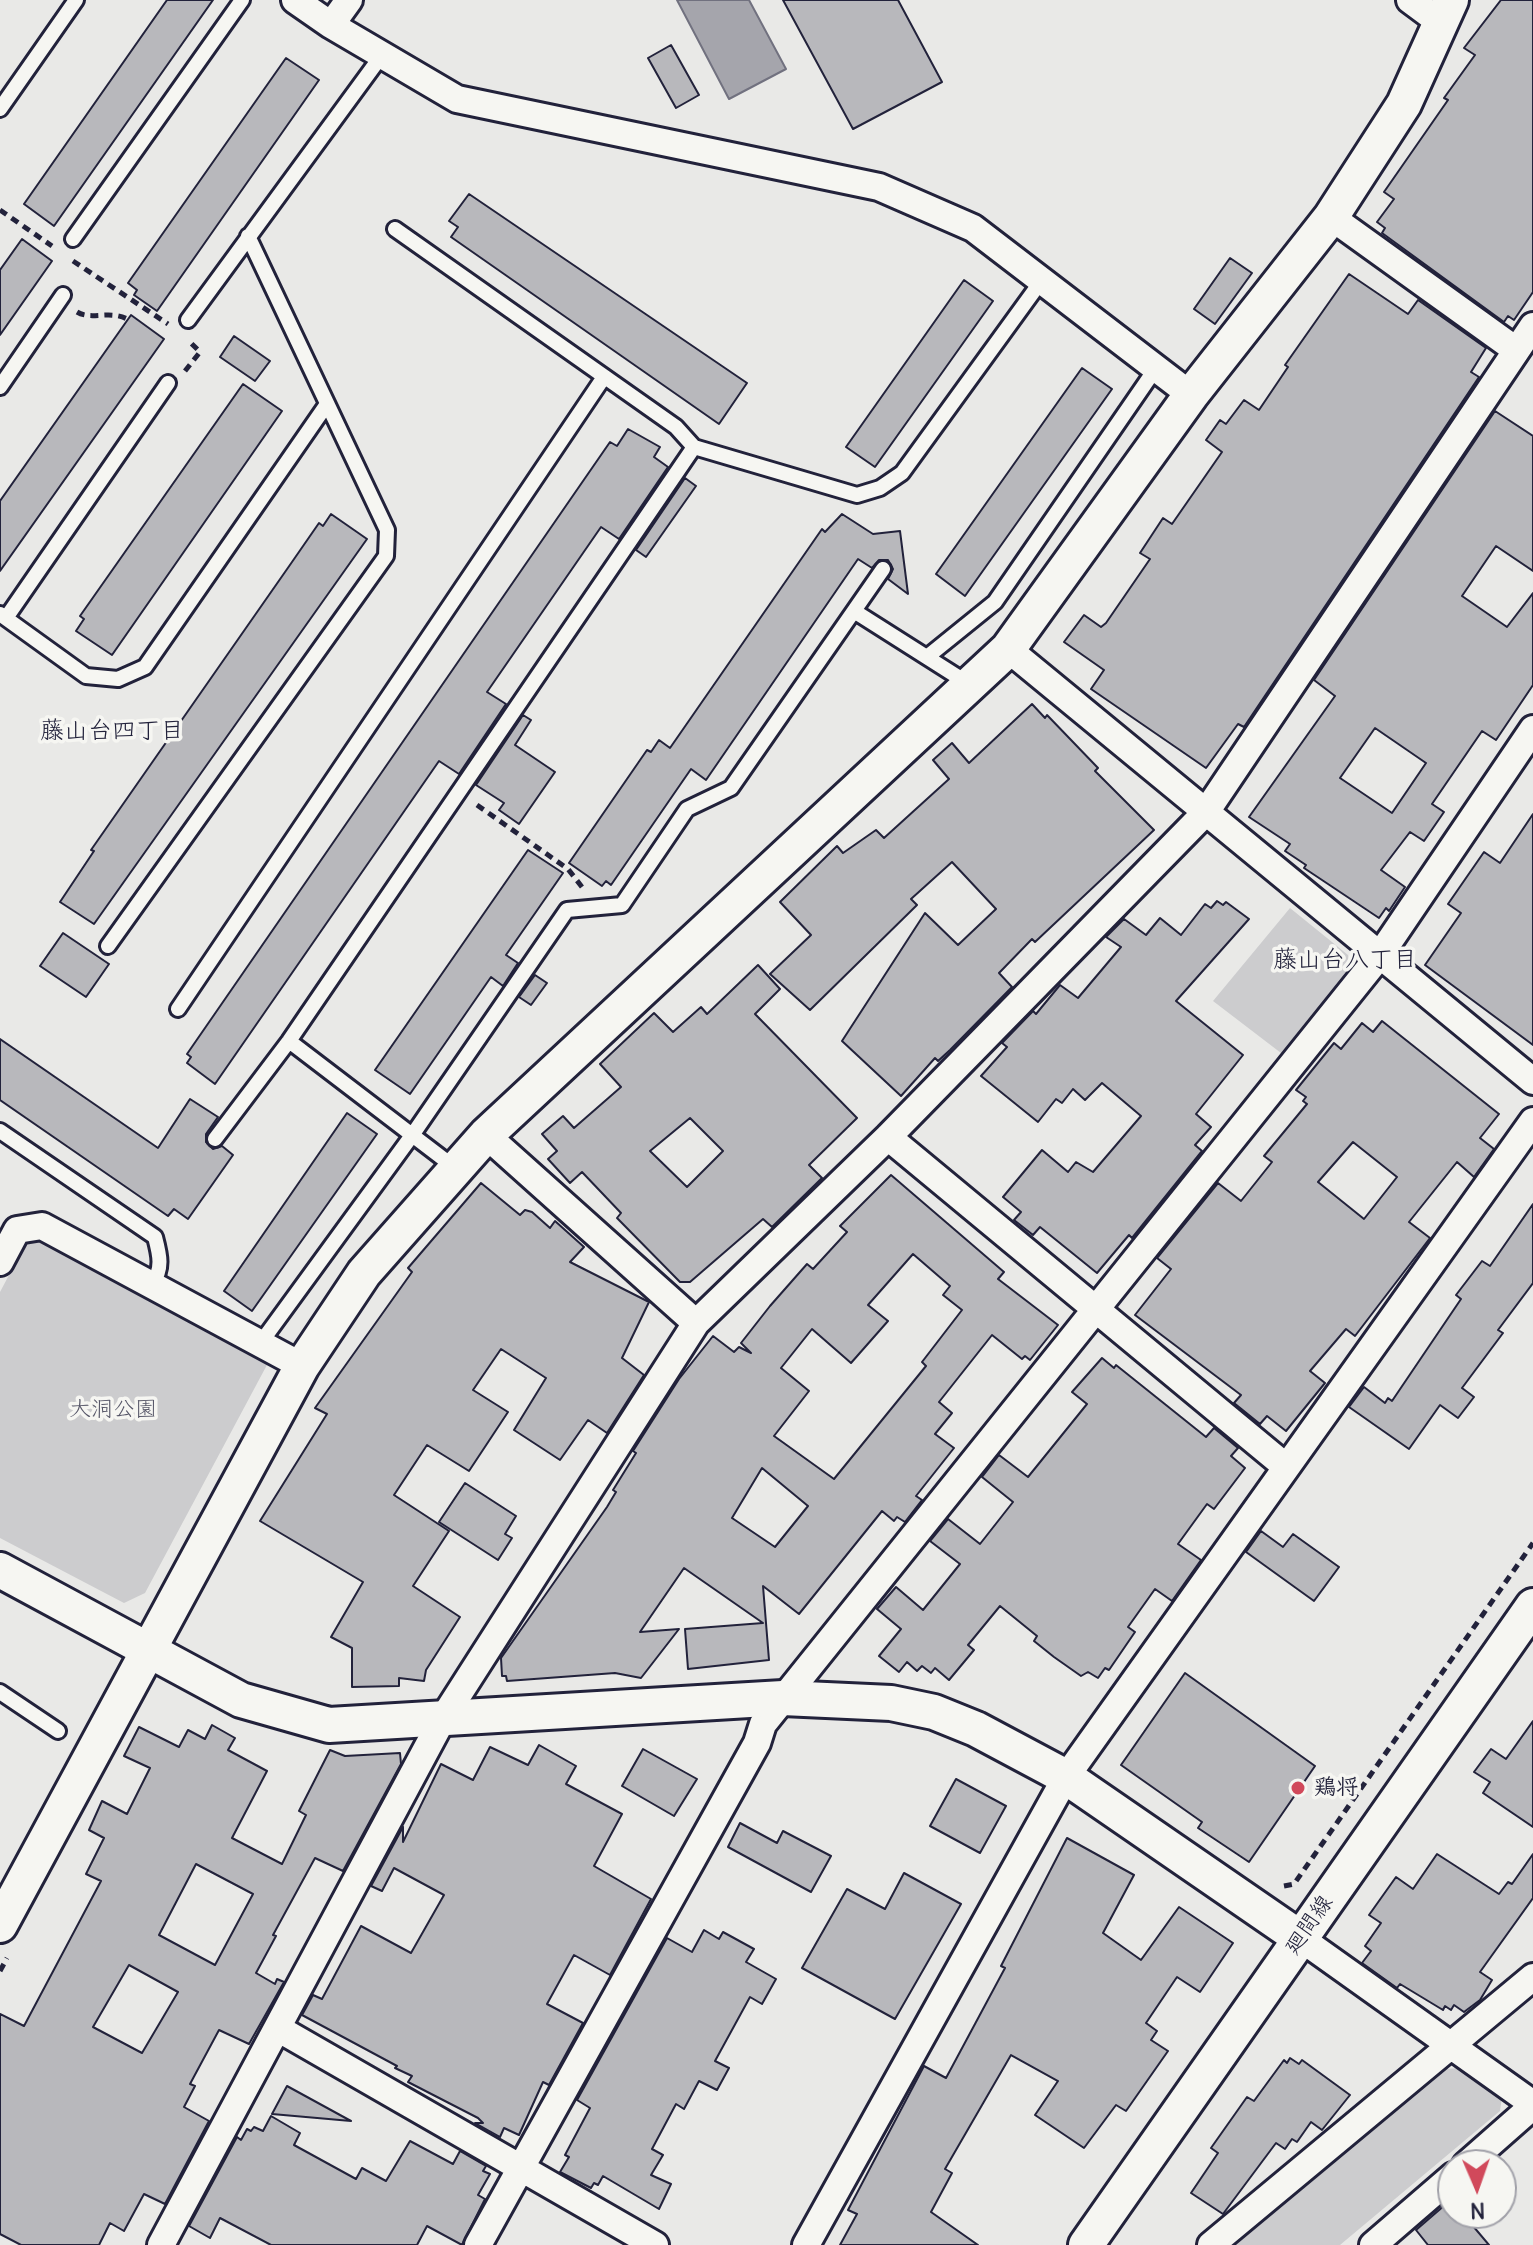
<!DOCTYPE html>
<meta charset="utf-8">
<style>
body{margin:0}
#map{position:relative;width:1533px;height:2245px;overflow:hidden;background:#e9e9e7;font-family:Delius,sans-serif}
canvas{display:block}
.north{position:absolute;left:1437px;top:2149px;width:80px;height:80px;box-sizing:border-box;background:#f6f6f2;border:2px solid #a1a1a9;border-radius:50%;rotate:178deg;font-size:22px;font-weight:700;line-height:32px;text-align:center;color:#22223b}
.north::after{content:'';display:block;margin:auto;width:28px;height:36px;background:#d1495b;clip-path:polygon(50% 0,100% 100%,50% 72%,0 100%)}
</style>
<div id="map">
<canvas width="1533" height="2245"></canvas>
<div class="north">N</div>
</div>
<script>
const c = document.querySelector('canvas').getContext('2d');
c.lineJoin = 'round';
function paint(path, color) {
  c.fillStyle = color;
  c.fill(path, 'evenodd');
}
function strokePath(path, color, width, dash) {
  c.strokeStyle = color;
  c.lineWidth = width;
  c.lineCap = dash ? 'butt' : 'round';
  c.setLineDash(dash || []);
  c.stroke(path);
}
function drawText(font, color, halo, rows, align = 'center') {
  c.font = font + ' Delius,"Klee One",sans-serif';
  c.lineWidth = 7;
  c.setLineDash([]);
  c.textBaseline = 'middle';
  c.strokeStyle = halo;
  c.fillStyle = color;
  for (const [text, x, y, turn = 0] of rows) {
    c.save();
    c.translate(x, y);
    c.rotate((+turn || 0) * Math.PI / 180);
    c.textAlign = isNaN(turn) ? turn : align;
    if (halo) c.strokeText(text, 0, 0);
    c.fillText(text, 0, 0);
    c.restore();
  }
}
paint(new Path2D(`
 M1290,908L1348,955L1349,968L1281,1053L1213,1001Z
 M40,1241L268,1363L145,1593L124,1603L0,1538V1292L25,1245Z
 M1460,2068L1502,2097L1500,2111L1340,2245H1236L1446,2069Z`), '#ccccce');
const water = new Path2D(`
 M677,0H749L786,69L729,99Z`);
paint(water, '#a5a5ac');
strokePath(water, '#71717f', 2);
const building = new Path2D(`
 M167,0H213L54,226L24,204Z
 M783,0H898L942,82L853,129Z
 M1501,0H1533V292L1514,320L1508,316L1504,322L1382,233L1385,228L1377,222L1394,199L1384,192L1448,100L1444,98L1475,55L1464,48Z
 M671,45L699,95L676,108L648,58Z
 M286,58L319,80L157,311L134,295L137,290L128,283Z
 M469,194L747,383L719,424L451,237L458,227L449,221Z
 M22,239L52,261L0,335V270Z
 M1230,258L1252,273L1215,324L1194,309Z
 M1349,274L1408,314L1418,300L1486,348L1471,372L1479,377L1244,727L1238,724L1206,768L1091,689L1104,670L1064,642L1084,615L1101,627L1106,623L1150,559L1140,553L1163,518L1172,524L1222,452L1206,440L1220,420L1226,424L1244,400L1259,410L1288,367L1285,365Z
 M964,280L993,301L875,467L846,447Z
 M131,315L164,339L0,571V501Z
 M234,336L270,361L255,381L220,357Z
 M1082,368L1112,389L965,596L936,574Z
 M243,384L282,411L112,655L76,631L84,619L80,616Z
 M1495,411L1533,436V571L1496,546L1462,596L1507,627L1533,593V685L1496,740L1482,731L1432,804L1444,812L1424,841L1410,832L1381,870L1405,887L1389,911L1386,908L1379,918L1304,868L1306,865L1285,851L1290,844L1249,817L1335,696L1314,680ZM1375,728L1426,763L1392,813L1340,778Z
 M628,429L660,447L654,457L668,467L619,539L601,527L487,692L506,704L459,774L439,761L215,1084L187,1063L191,1057L187,1054L610,442L617,446Z
 M685,478L696,486L646,557L636,550Z
 M331,514L367,539L94,924L60,902L94,851L91,850L292,562L319,523L323,526Z
 M842,514L873,534L900,531L908,594L888,579L893,569L888,560H879L872,568L858,559L706,780L691,769L611,885L606,881L602,886L569,863L647,750L651,752L659,740L670,748L822,529L825,532Z
 M1032,704L1045,718L1047,715L1098,768L1095,771L1154,830L1035,942L1032,939L999,973L1012,987L950,1050L938,1061L935,1058L901,1096L842,1041L925,913L958,945L996,909L952,862L911,899L917,905L810,1010L770,974L811,935L780,902L837,846L843,853L876,830L884,838L949,779L933,760L952,743L969,763Z
 M523,715L531,720L515,745L555,772L519,824L499,810L504,803L476,785Z
 M1533,814V1045L1425,965L1461,913L1448,904L1484,852L1500,863Z
 M528,850L563,873L506,955L518,963L503,986L491,977L410,1094L375,1070Z
 M1217,901L1223,905L1226,902L1249,919L1176,1001L1243,1055L1196,1114L1211,1127L1195,1145L1202,1151L1132,1238L1129,1235L1097,1273L1040,1227L1033,1235L1014,1220L1021,1212L1003,1197L1042,1150L1068,1172L1076,1162L1093,1172L1141,1116L1102,1083L1085,1100L1073,1089L1062,1103L1056,1099L1038,1122L981,1076L1007,1047L1002,1043L1033,1011L1036,1014L1060,985L1078,998L1121,947L1106,937L1124,919L1146,935L1160,918L1181,935L1205,904L1211,908Z
 M63,933L109,964L86,997L40,966Z
 M758,965L780,989L755,1014L857,1118L809,1165L822,1178L772,1227L763,1219L690,1282H680L617,1218L621,1213L582,1172L570,1183L548,1159L557,1151L542,1134L563,1116L574,1128L621,1087L600,1064L654,1013L673,1032L701,1007L707,1014ZM690,1118L723,1151L687,1187L650,1151Z
 M535,975L547,983L531,1005L519,997Z
 M1382,1021L1499,1114L1480,1138L1494,1149L1474,1177L1457,1162L1409,1222L1430,1238L1355,1336L1346,1329L1310,1371L1325,1383L1286,1431L1267,1416L1260,1424L1234,1403L1241,1395L1135,1315L1171,1269L1157,1258L1218,1183L1241,1201L1272,1162L1264,1156L1307,1104L1303,1101L1306,1097L1296,1090L1334,1043L1341,1049L1362,1023L1373,1032ZM1353,1142L1397,1177L1364,1219L1318,1182Z
 M0,1039L158,1148L190,1099L218,1117L206,1134V1142L213,1149L222,1146L233,1155L188,1219L174,1209L168,1216L0,1100Z
 M347,1113L377,1134L252,1311L224,1291Z
 M891,1175L1004,1272L998,1279L1058,1325L1030,1360L1025,1356L1022,1359L992,1335L939,1402L952,1413L935,1434L954,1448L916,1496L922,1500L905,1522L897,1517L894,1521L882,1511L799,1614L763,1586L769,1660L688,1669L685,1629L763,1623L684,1568L640,1632L679,1629L641,1678L615,1673L507,1681L506,1676H502L501,1658L607,1507L616,1492L613,1490L636,1453L633,1451L679,1379L713,1336L734,1352L739,1347L751,1353L741,1343L770,1306L807,1264L813,1269L847,1232L840,1226ZM913,1254L950,1286L943,1295L962,1310L922,1362L926,1366L834,1479L774,1436L809,1391L781,1368L812,1329L851,1363L888,1321L868,1305ZM762,1468L808,1506L775,1547L732,1518Z
 M481,1183L520,1215L525,1210L532,1212L550,1228L555,1221L584,1247L570,1262L649,1302L622,1358L644,1375L607,1433L588,1420L560,1460L514,1430L546,1378L501,1349L473,1390L508,1412L469,1471L427,1445L394,1495L449,1531L413,1586L460,1617L426,1670L424,1681L399,1678V1686L352,1687V1648L331,1637L363,1582L260,1521L327,1414L315,1408L412,1272L408,1268Z
 M1533,1204V1283L1498,1330L1503,1333L1462,1388L1474,1397L1458,1418L1440,1405L1409,1449L1349,1407L1364,1387L1385,1403L1388,1398L1392,1401L1461,1299L1456,1295L1482,1261L1490,1266Z
 M1102,1358L1114,1368L1116,1365L1206,1437L1214,1428L1238,1448L1231,1456L1245,1468L1214,1509L1207,1504L1178,1544L1201,1560L1172,1601L1155,1589L1128,1627L1135,1632L1109,1670L1105,1668L1098,1678L1088,1672L1081,1676L1054,1657L1034,1641L1037,1636L1000,1606L968,1645L974,1650L949,1680L935,1668L931,1673L922,1666L917,1671L907,1662L899,1672L879,1656L901,1629L877,1609L896,1587L923,1610L960,1564L930,1541L948,1519L980,1544L1013,1502L982,1477L999,1455L1028,1477L1087,1404L1072,1392Z
 M465,1483L516,1516L505,1534L512,1538L498,1560L439,1522Z
 M1261,1531L1283,1547L1293,1534L1339,1567L1314,1601L1246,1552Z
 M1185,1673L1315,1766L1249,1862L1198,1828L1202,1822L1121,1765Z
 M1533,1721V1827L1483,1793L1490,1782L1474,1772L1491,1749L1506,1759Z
 M212,1725L235,1738L228,1750L267,1771L232,1838L282,1864L306,1815L299,1811L330,1750L345,1756L400,1753L401,1764L343,1871L315,1858L273,1935L276,1936L256,1973L275,1984L277,1979L284,1982L249,2044L219,2030L190,2084L195,2086L184,2107L209,2121L165,2204L144,2194L124,2231L110,2223L99,2245H21L0,2234V2014L24,2026L101,1881L86,1874L104,1838L89,1830L102,1801L127,1814L150,1768L124,1756L139,1727L179,1747L188,1730L205,1739ZM196,1864L253,1894L215,1965L159,1935ZM129,1965L178,1992L142,2053L93,2027Z
 M539,1745L576,1766L566,1784L622,1814L594,1866L651,1899L610,1975L574,1955L547,2004L583,2023L549,2085L543,2082L519,2135L504,2128L500,2137L475,2123H483L478,2118L408,2082L412,2076L395,2068L397,2066L302,2015L313,1995L322,1999L361,1926L411,1953L444,1895L394,1868L382,1891L371,1886L403,1827V1842L441,1764L473,1780L490,1747L528,1765Z
 M643,1749L697,1779L674,1816L622,1786Z
 M956,1779L1006,1806L980,1853L930,1826Z
 M740,1823L777,1843L783,1831L831,1856L811,1892L728,1847Z
 M1067,1838L1134,1875L1103,1933L1141,1960L1179,1907L1233,1943L1200,1992L1177,1977L1146,2023L1157,2031L1151,2040L1168,2051L1126,2111L1116,2105L1084,2148L1035,2115L1058,2081L1011,2055L945,2169L952,2173L931,2212L978,2245H840L857,2214L848,2210L924,2066L946,2078L1005,1968L1001,1966Z
 M1437,1854L1499,1894L1508,1882L1512,1884L1533,1854V1898L1480,1972L1492,1980L1480,2000L1464,2012L1454,2005L1451,2010L1445,2006L1443,2010L1400,1984L1397,1988L1362,1963L1371,1951L1365,1946L1381,1923L1369,1915L1396,1877L1413,1889Z
 M904,1873L961,1904L895,2019L802,1968L847,1889L885,1909Z
 M704,1930L719,1939L723,1932L754,1949L746,1962L776,1979L762,2004L750,1997L715,2061L729,2068L717,2090L699,2081L684,2109L676,2104L652,2149L663,2155L651,2175L671,2184L659,2209L603,2176L598,2185L594,2183L591,2188L560,2172L569,2157L565,2155L590,2108L577,2100L667,1938L692,1952Z
 M1290,2058L1299,2064L1302,2060L1350,2095L1322,2130L1311,2122L1297,2142L1292,2139L1285,2149L1276,2143L1223,2214L1191,2193L1218,2153L1211,2148L1247,2097L1254,2101L1284,2060L1287,2063Z
 M287,2086L351,2121L272,2114Z
 M271,2116L300,2133L294,2145L356,2179L362,2168L386,2181L410,2141L453,2164L460,2151L486,2166L483,2171L490,2174L478,2195L485,2199L462,2245L427,2226L417,2245H271L220,2218L210,2238L189,2226L237,2137L241,2140L247,2129L251,2131L254,2127L263,2131Z
 M1453,2198V2213H1462L1489,2245H1428L1416,2230Z`);
paint(building, '#b8b8bc');
strokePath(building, '#22223b', 2);
const service = new Path2D(`
 M0,109L76,0
 M395,229L676,427L694,447L857,495L880,488L902,473L1042,280
 M73,239L242,0
 M188,320L382,55
 M0,387L63,295
 M854,611L969,684
 M0,614L86,676L118,679L145,667L327,404
 M6,618L168,383
 M927,657L995,602L1156,368
 M108,946L386,556L387,530L248,236
 M178,1009L604,377
 M289,1041L454,1167
 M0,1131L155,1237C160,1256 163,1268 152,1285
 M215,1139L289,1041L694,447
 M262,1341L413,1134L567,910L622,905L687,809L731,788L883,569
 M0,1692L58,1731`);
const minor = new Path2D(`
 M295,0L331,25L457,99L879,187L973,228L1191,395
 M1410,0L1441,23
 M331,25L349,0
 M1331,217L1516,350
 M1008,649L1533,1081
 M486,1135L696,1323
 M888,1137L1285,1466
 M0,1262L17,1230L42,1226L302,1366
 M1300,1938L1533,2104
 M279,2029L655,2245
 M1466,2165L1533,2106
 M161,2245L442,1720L696,1323L888,1137L1206,812L1533,326
 M478,2245L757,1743L763,1724L1380,955L1533,729
 M806,2245L1066,1777L1533,1121
 M1211,2245L1533,1977
 M1373,2245L1453,2176`);
const tertiary = new Path2D(`
 M0,1570L241,1700L329,1725L783,1698L891,1703L934,1712L976,1729L1066,1777L1300,1938
 M0,1925L302,1366L364,1273L486,1135L1008,649L1191,395L1331,217L1404,104L1451,0
 M1086,2245L1533,1606`);
strokePath(service, '#22223b', 20);
strokePath(minor, '#22223b', 32);
strokePath(tertiary, '#22223b', 40);
strokePath(new Path2D(`
 M0,210L52,246
 M73,261L168,324
 M77,312C92,321 110,309 129,320
 M185,371L200,352L191,343
 M477,805L568,869L582,887
 M1284,1886L1294,1884L1533,1543
 M0,1971L7,1958`), '#22223b', 5, [8, 6]);
strokePath(service, '#f6f6f2', 14);
strokePath(minor, '#f6f6f2', 26);
strokePath(tertiary, '#f6f6f2', 34);
for (const [x, y, r, color] of [
 [1298,1788,8,"#d1495b"]
]) {
  const dot = new Path2D();
  dot.arc(x, y, r, 0, 2 * Math.PI);
  c.fillStyle = color;
  c.fill(dot);
  strokePath(dot, '#f6f6f2', 3);
}
drawText('22px', '#555567', '#f6f6f2', [
 ["大洞公園",113,1410]
]);
drawText('bold 22px', '#22223b', '#f6f6f2', [
 ["鶏将",1314,1788]
], 'left');
drawText('22px', '#22223b', '#f6f6f2', [
 ["廻間線",1309,1925,-55]
]);
drawText('24px', '#22223b', '#f6f6f2', [
 ["藤山台四丁目",112,731],
 ["藤山台八丁目",1345,960]
]);
</script>
